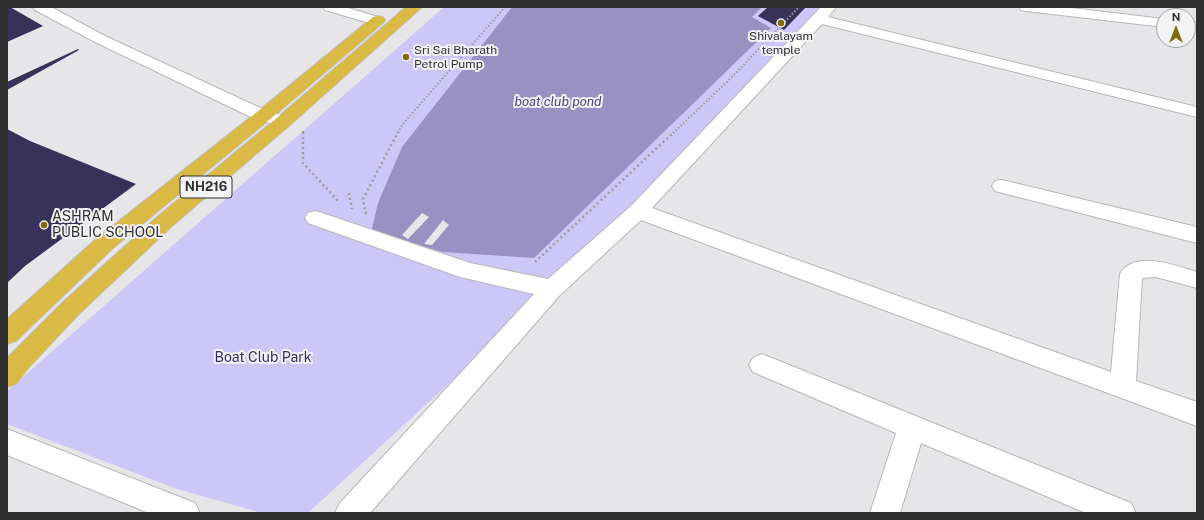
<!DOCTYPE html>
<style>
body{margin:0}
#map{position:relative;width:1204px;height:520px;overflow:hidden;background:#e6e6e9;font-family:"Public Sans",sans-serif}
canvas{display:block}
.frame{position:absolute;inset:0;border:8px solid #303031;pointer-events:none}
.north{position:absolute;left:1156px;top:8px;width:40px;height:40px;box-sizing:border-box;background:#f3f3f6;border:1px solid #a5a5a7;border-radius:50%;rotate:0deg;font-size:11px;font-weight:700;line-height:16px;text-align:center;color:#303031}
.north::after{content:'';display:block;margin:auto;width:14px;height:18px;background:#826a04;clip-path:polygon(50% 0,100% 100%,50% 72%,0 100%)}
</style>
<div id="map">
<canvas width="1204" height="520"></canvas>
<div class="frame"></div>
<div class="north">N</div>
</div>
<script>
const c = document.querySelector('canvas').getContext('2d');
c.lineJoin = 'round';
function paint(path, color) {
  c.fillStyle = color;
  c.fill(path, 'evenodd');
}
function strokePath(path, color, width, dash) {
  c.strokeStyle = color;
  c.lineWidth = width;
  c.lineCap = dash ? 'butt' : 'round';
  c.setLineDash(dash || []);
  c.stroke(path);
}
function drawText(font, color, halo, rows, align = 'center') {
  c.font = font + ' "Public Sans",sans-serif';
  c.lineWidth = 4;
  c.setLineDash([]);
  c.textBaseline = 'middle';
  c.strokeStyle = halo;
  c.fillStyle = color;
  for (const [text, x, y, turn = 0] of rows) {
    c.save();
    c.translate(x, y);
    c.rotate((+turn || 0) * Math.PI / 180);
    c.textAlign = isNaN(turn) ? turn : align;
    if (halo) c.strokeText(text, 0, 0);
    c.fillText(text, 0, 0);
    c.restore();
  }
}
paint(new Path2D(`
 M444,7H820L552,289L308,513H262L177,489L7,424V391Z`), '#cdc7f7');
paint(new Path2D(`
 M512,7H762L752,17L771,28L534,258L443,252L371,232L378,203L402,147Z`), '#9891c1');
paint(new Path2D(`
 M422,213L429,217L408,239L402,235Z
 M443,220L449,225L432,245L424,244Z`), '#e6e6e9');
paint(new Path2D(`
 M7,7H10L43,26L7,42Z
 M768,7H806L784,30L758,16Z
 M78,49L79,50L7,90V82Z
 M7,129L30,141L136,184L25,266L7,283Z`), '#38315a');
const street = new Path2D(`
 M33,7H51L105,36L269,112L290,117L293,121L290,125L284,126L257,120L95,42L35,10Z
 M323,7H345L381,18L383,21L381,24L376,25L325,10Z
 M821,7H836L828,17L1197,107V117L822,24L652,208L1111,372L1120,274C1134,249 1176,266 1197,272V288L1156,277L1142,278L1136,381L1197,402V426L641,220L560,295L370,513H335L340,503L534,294L460,277L308,223L305,218L308,213L315,211L322,213L470,263L548,279L631,206Z
 M1019,7H1063L1164,19V27L1026,11L1021,10Z
 M1188,22L1197,23V31L1188,30Z
 M1002,180L1197,227V243L995,191L992,186L995,181Z
 M762,354L1131,503L1136,513H1086L921,443L900,513H870L896,433L753,372L749,365L753,358Z
 M7,429L195,503L200,513H149L7,455Z`);
const highway = new Path2D(`
 M406,7H422L290,125L172,226L79,314L30,366L16,384L7,387V358L63,302L158,216L278,117Z
 M378,16L383,17L385,20L383,23L269,120L112,249L16,341L7,344V319L96,239L257,112L373,17Z`);
strokePath(street, '#b7b7ba', 2);
strokePath(highway, '#c1c1c1', 2);
strokePath(new Path2D(`
 M303,131V133
 M398,133L402,125L505,7
 M673,133L731,78L799,7`), '#9d9d9f', 2, [1.5, 2]);
strokePath(new Path2D(`
 M303,132V163L339,202
 M349,193L352,209
 M366,214L363,199L398,132
 M535,262L674,132`), '#9d9d9f', 2.5, [2, 3]);
paint(street, '#fff');
paint(highway, '#dab944');
for (const [x, y, r, color] of [
 [781,23,4,"#826a04"],
 [406,57,4,"#826a04"],
 [44,225,4,"#826a04"]
]) {
  const dot = new Path2D();
  dot.arc(x, y, r, 0, 2 * Math.PI);
  c.fillStyle = color;
  c.fill(dot);
  strokePath(dot, '#f3f3f6', 1.5);
}
drawText('12px', '#303031', '#f3f3f6', [
 ["Shivalayam",781,36],
 ["temple",781,50],
 ["Sri Sai Bharath",414,50,"left"],
 ["Petrol Pump",414,64,"left"]
]);
drawText('italic 13px', '#4e417f', '#f3f3f6', [
 ["boat club pond",558,102]
]);
for (const [x, y, w] of [
 [206,187,52]
]) {
  const box = new Path2D();
  box.roundRect(x - w / 2, y - 11, w, 22, 3);
  c.fillStyle = '#f3f3f6';
  c.fill(box);
  strokePath(box, '#303031', 1);
}
drawText('bold 13px', '#303031', null, [
 ["NH216",206,187]
]);
drawText('14px', '#303031', '#f3f3f6', [
 ["ASHRAM",52,217],
 ["PUBLIC SCHOOL",52,233]
], 'left');
drawText('14px', '#3a2c67', '#f3f3f6', [
 ["Boat Club Park",263,358]
]);
</script>
